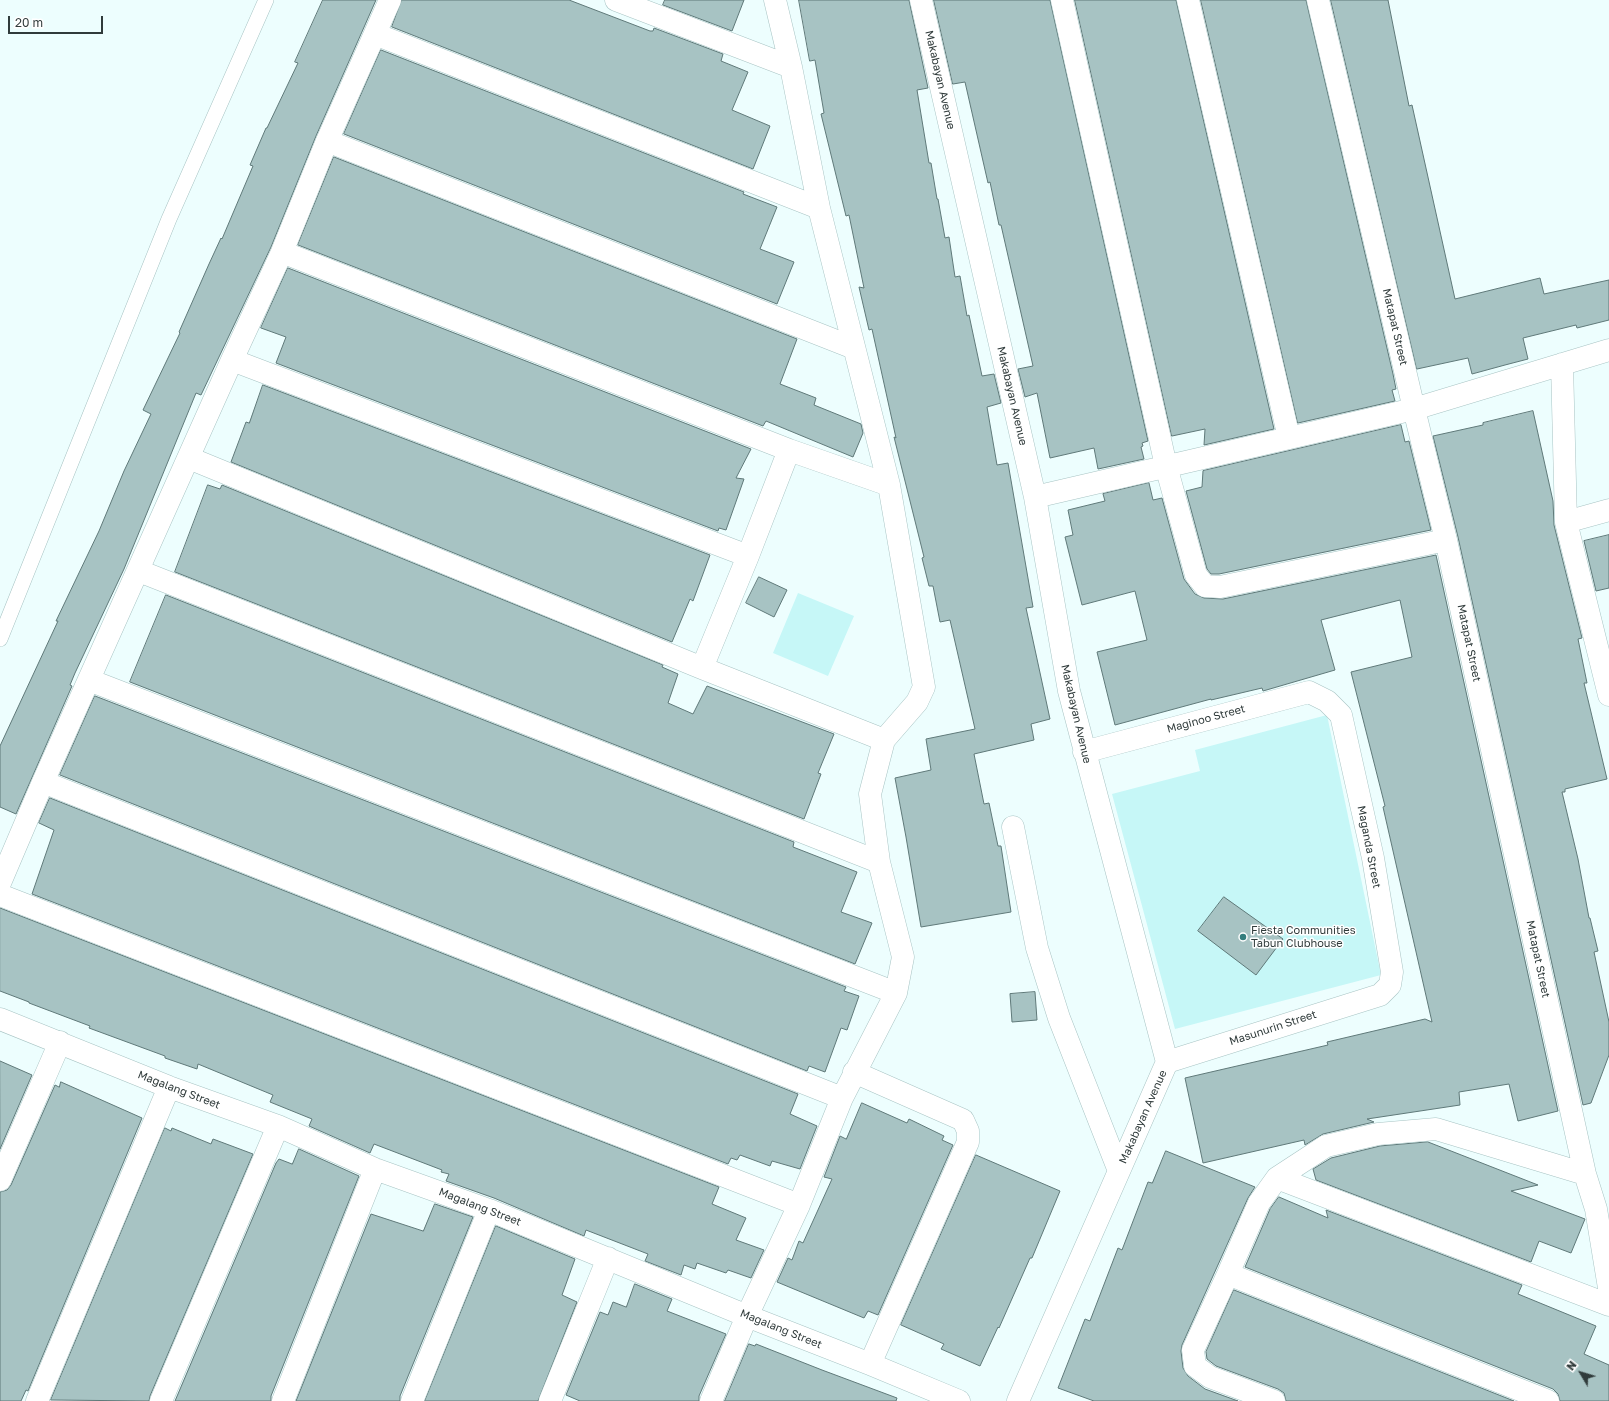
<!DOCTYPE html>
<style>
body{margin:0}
#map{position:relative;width:1609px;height:1401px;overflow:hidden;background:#edfefe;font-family:"Golos Text",sans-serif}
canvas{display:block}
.north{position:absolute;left:1561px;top:1353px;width:40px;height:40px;-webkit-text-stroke:3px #fff;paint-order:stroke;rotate:308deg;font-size:11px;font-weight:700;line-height:16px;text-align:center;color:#303b3b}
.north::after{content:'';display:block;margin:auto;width:14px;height:18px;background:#303b3b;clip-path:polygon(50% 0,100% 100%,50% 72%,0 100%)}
.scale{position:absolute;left:8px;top:16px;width:95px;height:18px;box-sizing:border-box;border:2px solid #303b3b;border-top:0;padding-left:5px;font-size:12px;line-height:14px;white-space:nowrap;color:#303b3b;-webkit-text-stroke:3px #fff;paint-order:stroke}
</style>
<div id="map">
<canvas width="1609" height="1401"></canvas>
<div class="north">N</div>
<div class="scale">20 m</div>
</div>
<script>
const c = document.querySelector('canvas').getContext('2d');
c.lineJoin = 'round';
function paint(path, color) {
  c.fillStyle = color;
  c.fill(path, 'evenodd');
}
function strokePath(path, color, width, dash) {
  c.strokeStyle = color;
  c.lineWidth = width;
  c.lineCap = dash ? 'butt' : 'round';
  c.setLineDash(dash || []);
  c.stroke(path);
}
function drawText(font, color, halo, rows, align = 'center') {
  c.font = font + ' "Golos Text",sans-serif';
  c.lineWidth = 3;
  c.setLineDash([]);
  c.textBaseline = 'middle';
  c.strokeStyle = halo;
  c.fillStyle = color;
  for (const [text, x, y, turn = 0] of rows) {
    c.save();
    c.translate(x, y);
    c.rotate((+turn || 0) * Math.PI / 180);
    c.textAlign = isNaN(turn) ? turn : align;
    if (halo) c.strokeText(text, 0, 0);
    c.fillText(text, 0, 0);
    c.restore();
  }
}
paint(new Path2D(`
 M798,593L854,616L828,676L773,653Z
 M1327,715L1381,975L1175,1029L1112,794L1200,771L1195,750Z`), '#c6f7f7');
const building = new Path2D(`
 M323,0H376L316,136L271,247L201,395L196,393L124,569L75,673L70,685L72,686L16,814L0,807V746L58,621H56L99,531L124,471L151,414L143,410L180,333L179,332L209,264L221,238L222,239L253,166L250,165L266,128H267L298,63L295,62Z
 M402,0H569L650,31H653L654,28L723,54L721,61L748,72L732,110L770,126L753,169L392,27Z
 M665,0H744L732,31L663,5Z
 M799,0H909L928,88L917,90L929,163H931L937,199H938L945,238L949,237L955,277L960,276L967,316L969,315L982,376L994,374L1001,403L987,407L997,465L1008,463L1033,607L1026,608L1050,719L1031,724L1034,740L974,754L984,804L989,803L998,846H1001L1011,912L921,927L906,837L895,778L931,770L926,739L975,729L950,620L940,622L933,586H929L922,558L924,557L894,437L896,438L872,329L869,330L859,287L864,288L849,215L846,216L821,114L824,113L815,60L810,61Z
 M934,0H1050L1148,441L1142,443L1143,446L1141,447L1144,459L1098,469L1094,448L1050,458L1037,393L1025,397L1018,369L1033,366L1001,225H999L990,182L988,183L965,82L953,84Z
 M1075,0H1176L1274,429L1204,445L1205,429L1172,436Z
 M1201,0H1306L1393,374L1396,389L1392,390L1395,401L1298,423Z
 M1331,0H1388L1409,106L1412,105L1455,299L1540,278L1544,294L1609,280V320L1577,328L1576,325L1523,338L1528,359L1505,365L1472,374L1468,358L1417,369Z
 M381,50L744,192L743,194L777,207L760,249L794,262L777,304L344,134Z
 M334,157L797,339L780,384L816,398L814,405L861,424L863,433L853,457L766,421L763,426L298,245Z
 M288,268L751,449L736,478L744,479L726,530L719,528L718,531L276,363L286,337L261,328Z
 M263,385L710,555L693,601L690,599L672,642L231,462L246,422L249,423Z
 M1533,411L1553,501L1554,525L1582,638L1578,639L1587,683H1584L1607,779L1565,789V792H1562L1578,859L1589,918H1590L1598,951L1594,952L1609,1022V1055L1591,1103L1583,1105L1458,537L1433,436L1483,425V423Z
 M1401,425L1405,442L1409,441L1431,530L1219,574H1211L1207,569L1186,491L1202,487L1203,471Z
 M1149,483L1153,500L1162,498L1184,579L1195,594L1204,598L1223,599L1436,555L1558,1111L1518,1121L1509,1084L1459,1092L1460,1105L1367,1119L1374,1122L1323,1134L1305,1145L1304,1140L1203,1163L1185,1078L1328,1045L1327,1042L1425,1019L1432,1022L1383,807L1385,806L1351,672L1412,657L1400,600L1321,620L1335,670L1263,691L1262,688L1211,700V699L1115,725L1097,652L1147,640L1135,591L1082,605L1065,537L1073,535L1068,510L1105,501L1103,494Z
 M208,485L220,489L222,485L663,665L662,667L678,674L668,703L693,714L707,686L834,734L818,773L821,774L804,819L175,572Z
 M1609,535V588L1596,591L1584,541Z
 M759,577L787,590L774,617L746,603Z
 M166,595L794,842L793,847L857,872L841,912L872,923L855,964L130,682Z
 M95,696L846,987L844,991L859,996L847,1030L841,1028L825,1072L809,1066L807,1071L60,775Z
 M50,798L798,1094L790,1114L817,1126L800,1169L772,1161L770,1166L740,1155L737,1160L731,1158L728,1164L32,894L54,830L39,823Z
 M1224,897L1283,939L1256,975L1198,931Z
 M0,908L719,1187L712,1204L746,1218L736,1240L764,1250L751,1278L728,1270L726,1273L697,1263L695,1269L684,1265L681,1275L645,1261L648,1254L586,1230L584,1236L494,1198L446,1181L449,1174L441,1172L442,1170L374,1144L370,1153L309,1126L312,1119L270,1102L273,1095L198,1064L197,1069L165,1058V1056L89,1028L90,1026L29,1003V1002L0,991Z
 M1035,992L1037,1020L1012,1022L1010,994Z
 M0,1061L32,1075L0,1149Z
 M61,1082L142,1118L28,1391L26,1390L21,1401H0V1192L7,1190L11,1185L55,1085L59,1087Z
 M862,1103L907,1123L909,1119L944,1136L942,1140L953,1145L878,1315L868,1311L864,1318L777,1282L788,1258L792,1260L799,1241L803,1243L832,1179L824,1177L840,1136L846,1139Z
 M165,1128L171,1131L172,1128L211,1144L213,1139L253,1154L150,1396L149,1401L51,1400Z
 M1428,1142L1538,1185L1511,1191L1585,1219L1571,1253L1539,1241L1531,1262L1316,1180L1313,1169L1331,1158L1380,1146Z
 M299,1149L359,1176L271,1396V1401H175L276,1163L279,1159L292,1164Z
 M1166,1151L1255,1187L1248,1198L1182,1345L1181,1351L1183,1368L1188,1376L1205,1389L1238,1401H1094L1058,1388L1085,1319L1090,1321L1118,1248L1122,1250L1148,1182L1152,1183Z
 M976,1155L1060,1191L1032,1258H1030L999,1328L998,1327L980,1366L941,1349L944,1344L901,1325Z
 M1279,1197L1328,1218L1326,1210L1522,1285L1518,1294L1596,1326L1584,1354L1609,1365V1401H1560L1558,1394L1553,1389L1245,1267L1270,1209Z
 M435,1204L473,1217L400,1396V1401H296L371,1214L423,1231Z
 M496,1226L575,1259L562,1295L577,1302L538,1401H425Z
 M635,1284L672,1299L667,1311L726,1334L699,1396V1401H580L566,1395L600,1312L608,1315L613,1302L626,1307Z
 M1234,1290L1514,1401H1286L1284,1393L1278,1389L1216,1366L1207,1359L1206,1352Z
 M749,1344L755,1346L756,1344L822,1370L897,1398L896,1401H725Z`);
paint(building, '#a7c3c3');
strokePath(building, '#5f7979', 1);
const lane = new Path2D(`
 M0,639L169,219L266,0`);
const street = new Path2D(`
 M616,0L791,67
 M921,0L1035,497L1069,691L1167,1062L1018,1401
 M1062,0L1166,466L1196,575L1205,586L1220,587L1446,540
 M1188,0L1289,438
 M1318,0L1414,409L1446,540L1585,1174L1596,1209L1609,1288
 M375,34L819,208
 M327,141L854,348
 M282,252L789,450L889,485
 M232,360L748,556
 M1562,364L1566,522L1609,695
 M189,458L702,668L884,740
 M1035,497L1414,409L1609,350
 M1566,522L1609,510
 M139,571L879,862
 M702,668L748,556L789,450
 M89,680L896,993
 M1084,752L1309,692L1327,701L1341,715L1373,858L1392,972L1390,985L1380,995L1167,1062
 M43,782L842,1098
 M1013,827L1037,948L1059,1018L1119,1171
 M0,883L43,782L232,360L282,252L327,141L390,0
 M0,895L799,1205
 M0,1019L169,1087L278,1126L375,1169L489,1210L747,1316L870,1364L959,1401
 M854,1072L963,1120L968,1131V1142L870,1364
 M1277,1178L1609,1305
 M0,1180L60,1042
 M1228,1274L1548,1401
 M37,1401L169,1087
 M161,1401L278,1126
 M283,1401L375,1169
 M412,1401L489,1210
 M550,1401L608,1258
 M711,1401L747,1316L799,1205L842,1098L896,993L903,957L879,862L870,794L884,740L917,702L924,687L889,485L819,208L791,67L775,0
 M1274,1401L1210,1377L1195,1366L1193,1350L1228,1274L1259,1203L1277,1178L1326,1146L1378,1134L1436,1129L1585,1174`);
strokePath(lane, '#a8c4c4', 16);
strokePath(street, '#a8c4c4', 23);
strokePath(lane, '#fff', 15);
strokePath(street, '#fff', 22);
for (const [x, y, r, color] of [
 [1243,937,4,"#337d7d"]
]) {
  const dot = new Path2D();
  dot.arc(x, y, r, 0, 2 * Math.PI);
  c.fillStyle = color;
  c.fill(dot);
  strokePath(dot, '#fff', 1.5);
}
drawText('11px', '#303b3b', '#fff', [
 ["Makabayan Avenue",940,80,77],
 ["Matapat Street",1395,327,77],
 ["Makabayan Avenue",1012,396,77],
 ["Matapat Street",1469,643,78],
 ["Makabayan Avenue",1076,714,77],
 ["Maginoo Street",1206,719,-15],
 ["Maganda Street",1369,847,79],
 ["Matapat Street",1538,959,78],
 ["Masunurin Street",1273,1028,-18],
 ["Magalang Street",179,1090,21],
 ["Makabayan Avenue",1143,1117,-66],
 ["Magalang Street",480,1207,21],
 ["Magalang Street",781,1329,22]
]);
drawText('11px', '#303b3b', '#fff', [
 ["Fiesta Communities",1251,931],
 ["Tabun Clubhouse",1251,944]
], 'left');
</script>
